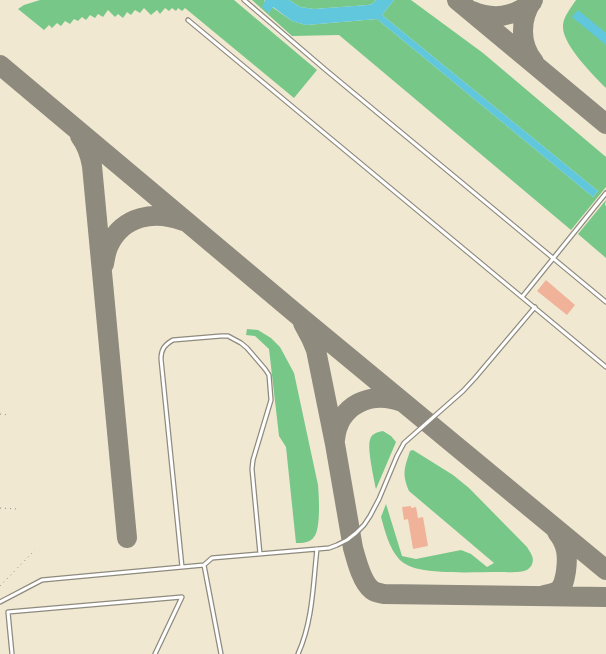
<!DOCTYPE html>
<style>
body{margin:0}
canvas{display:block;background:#f0e8d1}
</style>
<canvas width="606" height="654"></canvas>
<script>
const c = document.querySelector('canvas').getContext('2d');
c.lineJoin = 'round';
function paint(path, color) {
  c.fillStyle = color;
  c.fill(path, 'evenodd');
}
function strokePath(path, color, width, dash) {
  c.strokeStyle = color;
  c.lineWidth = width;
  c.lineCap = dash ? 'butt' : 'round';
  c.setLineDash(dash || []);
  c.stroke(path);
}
paint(new Path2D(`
 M40,0H234L317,70L294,98L185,8L182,11L178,8L176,11L172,8L169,11L165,8L160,14L157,10L151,15L144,8L140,13L135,10L131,15L127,12L123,18L118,14L115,17L108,10L103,17L98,14L95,18L90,15L86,20L82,17L78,21L74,19L70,24L65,21L61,26L57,23L52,28L49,25L44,30L18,9L24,5Z
 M252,0H264L269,13L272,7L292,21L306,25L377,19L593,197L598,191L382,15L394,0H411L483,53L606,157V187L571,230L339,35L292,36Z
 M289,0H376L372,4L368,5L314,9L300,7Z
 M576,0H606V88C593,75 564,46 563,28C562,18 571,8 576,0Z
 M606,200L605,205L606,206V258L578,234Z
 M247,329L258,330L271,338L280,347L294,373L318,485C319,497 321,529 314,537C310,543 302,543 296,543L286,447L279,436L269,349L255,336L246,335Z
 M383,431L391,436L396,442L376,489C374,479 367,448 370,440C371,434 377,432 383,431Z
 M413,450L453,475L469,488L527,547C530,552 535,558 532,564C532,566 528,569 527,570C521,573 507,572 500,572C476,572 443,574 419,569C413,568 403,564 399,559C389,548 385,531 381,517L386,504L402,556L416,559L461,550L471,554L487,567L494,563L409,491C402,474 404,469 410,451Z`), '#77c789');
paint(new Path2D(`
 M264,0H289L300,7L314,9L368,5L372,4L376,0H394L382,15L598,191L593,197L377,19L306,25L292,21L273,7L269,13L262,7L265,1Z
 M578,10L606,33V45L572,17Z`), '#60c7dc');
strokePath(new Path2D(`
 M457,0L606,124
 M533,0C520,18 519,44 534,62
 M472,11C493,20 514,17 532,2
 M0,65L294,312L606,570
 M80,136C87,145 90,154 92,166L127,538
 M104,264C105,258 106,251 109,245C123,216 154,210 183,221
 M303,323L311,338L316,350L335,444L353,548C356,559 362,583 372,590C376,593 380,593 384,594L606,597
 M335,440C338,405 371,390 402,402
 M544,595C549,594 555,593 559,590C564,585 565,577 566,571C568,556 567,544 557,532`), '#8e8a7e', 20);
paint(new Path2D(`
 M546,280L575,305L567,315L537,291Z
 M411,506V508L416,507L418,518L423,517L428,546L413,549L408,519L404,520L402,507Z`), '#f0b39a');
const lane = new Path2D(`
 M244,0L327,71L606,302
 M188,20L606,367
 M522,297L606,193
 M204,565L221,654
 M182,567L161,359C161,350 164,345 173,340L221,336H228L241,343L247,348L265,369L269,375L271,400L253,460L252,469L260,554
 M0,602L42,580L204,565L212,558L329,548L337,545L347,540L356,533L364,525L370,516L379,499L397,456L404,443L463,391L475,378L535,307
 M12,654L8,612L182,597L155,654
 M298,654C313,621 313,584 317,549`);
strokePath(lane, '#8e8a7e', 5.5);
strokePath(new Path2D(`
 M0,414L9,415
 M0,508L17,509
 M0,586L35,550`), '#8e8a7e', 1, [1, 4]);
strokePath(lane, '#fff', 3);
</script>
